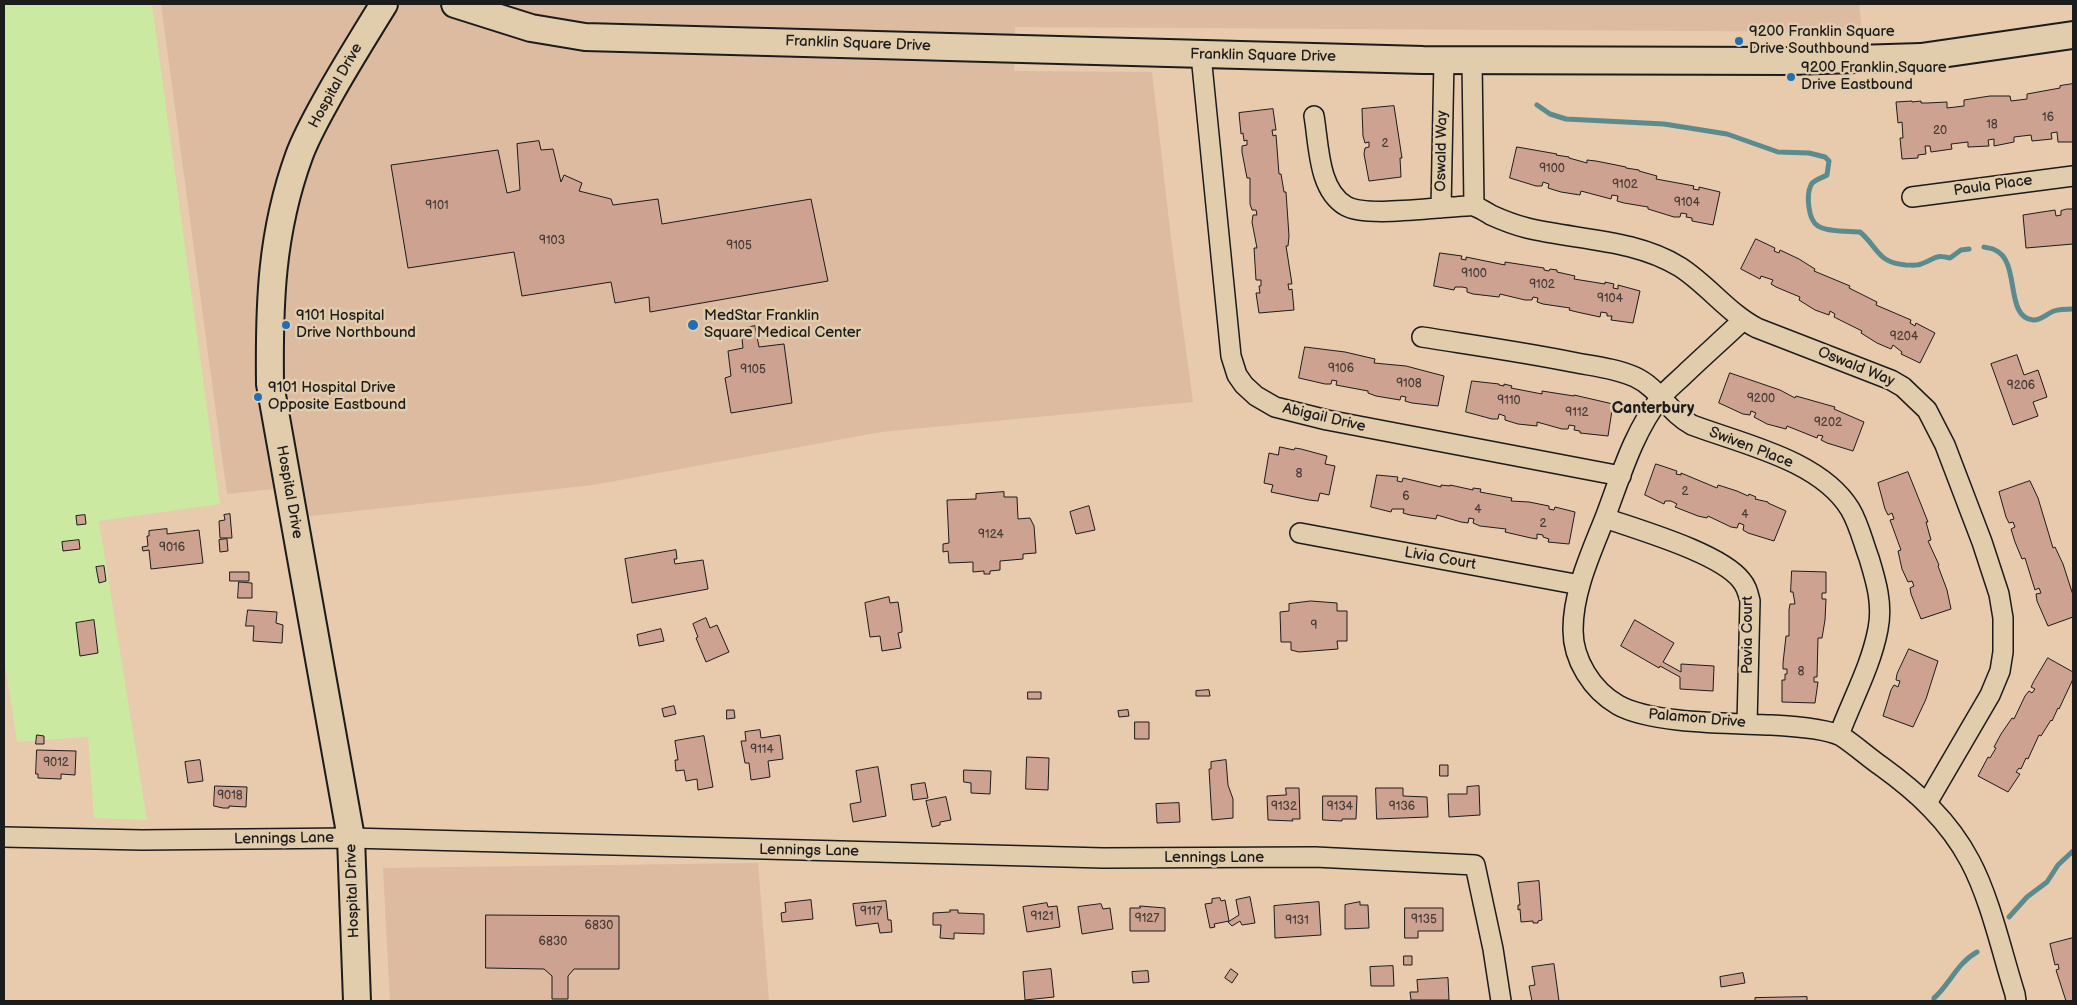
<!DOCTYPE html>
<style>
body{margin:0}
#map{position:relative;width:2077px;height:1005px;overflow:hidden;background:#e8caac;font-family:"Balsamiq Sans",sans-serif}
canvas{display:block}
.frame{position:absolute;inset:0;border:5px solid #1c1c1c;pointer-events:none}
</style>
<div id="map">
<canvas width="2077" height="1005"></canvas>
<div class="frame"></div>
</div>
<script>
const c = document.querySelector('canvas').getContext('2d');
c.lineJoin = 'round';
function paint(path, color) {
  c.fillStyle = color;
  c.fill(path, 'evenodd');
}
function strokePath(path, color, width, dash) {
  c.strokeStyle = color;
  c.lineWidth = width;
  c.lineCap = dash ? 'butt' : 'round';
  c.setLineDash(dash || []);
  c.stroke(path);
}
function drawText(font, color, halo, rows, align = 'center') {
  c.font = font + ' "Balsamiq Sans",sans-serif';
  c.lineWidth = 5;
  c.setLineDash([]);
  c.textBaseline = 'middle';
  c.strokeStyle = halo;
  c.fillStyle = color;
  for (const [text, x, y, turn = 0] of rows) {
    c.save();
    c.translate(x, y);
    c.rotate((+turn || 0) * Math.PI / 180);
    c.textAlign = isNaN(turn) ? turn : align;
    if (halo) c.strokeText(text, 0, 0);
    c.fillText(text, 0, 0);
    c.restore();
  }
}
paint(new Path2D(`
 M161,4H1859L1862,32L1015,27L1014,71L1152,72L1172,247L1193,402L881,432L593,485L292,518L291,487L227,494Z
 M758,863L769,1001H390L383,868Z`), '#dcbba1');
paint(new Path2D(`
 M4,4H152L220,504L99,521L147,820L94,818L88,737L17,742L4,658Z`), '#cbe9a1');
strokePath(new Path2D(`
 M1537,105L1550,114L1566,119L1664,124L1727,134L1778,152L1809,153L1825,157L1829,161L1827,175C1822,178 1813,180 1811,185C1806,195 1808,220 1818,226C1827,232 1848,231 1860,232C1878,247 1877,263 1906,265C1911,265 1917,266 1921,264C1936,259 1933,254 1950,258L1961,250L1969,249
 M1984,247C1987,248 1992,248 1995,250C2021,261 2004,317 2033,320C2040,321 2048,313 2054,311C2060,309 2067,309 2073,309
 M2009,917L2027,897L2047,882L2058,865L2073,851
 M1934,1001V998C1950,984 1957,963 1977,952`), '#5a8b8e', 5);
const building = new Path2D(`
 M2073,84V142H2058L2057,132L2051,133L2052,139L2032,141L2031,135L2014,137V142L1994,146V139L1988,140L1989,146L1968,147V142L1951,144L1952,149L1931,152L1930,146H1925L1926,154L1918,155V158L1902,159L1900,138H1903L1902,122L1898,123L1896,102L1912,101V102L1921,101V103H1927L1947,102V108L1964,106V100L1990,96H2010L2011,101L2027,99V94L2060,88V86Z
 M1394,106L1402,158H1400L1401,177L1369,181L1364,154L1365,148L1369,147V142L1365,143L1363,136L1362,109Z
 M1273,109L1276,130H1272L1273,136L1276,135L1279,174H1281L1284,192H1286L1289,236L1288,246H1286L1292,284H1288L1289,290L1292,289L1294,310L1259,313L1256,293H1260L1259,286H1261V280H1256L1254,248H1257L1252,222L1253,215H1257L1256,210H1252L1250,204V178H1247L1242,152V146L1247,145V140L1244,141L1243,133L1241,134L1239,113Z
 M539,141L541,150L553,149L561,182L564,175L582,183L579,191L611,199L613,205L658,199L662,224L811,199L828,281L650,312L649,297L615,303L611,282L522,296L514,252L408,268L391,165L498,150L507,193L520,190L517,144Z
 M1517,147L1557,154L1556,155L1569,157V158L1587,163V160L1596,161L1626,167V168L1639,170V171L1657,176L1656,179L1694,186L1693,189L1699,190V187L1720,192L1713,225L1692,221V218L1686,217L1687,214L1681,213L1680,217H1674L1648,209V207L1624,203L1617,201L1618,196L1612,195L1611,199L1581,191L1580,195L1561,192L1548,188L1549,184L1543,182L1542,186H1536L1510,178Z
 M2067,209H2073V244L2026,248L2023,215L2055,210L2056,216L2061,215V211Z
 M1756,239L1775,248L1774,251L1779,253L1780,250L1799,259L1815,269L1814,271L1850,286L1849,288L1877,302L1876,305L1911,320L1910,323L1915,326L1916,323L1935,333L1920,363L1901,354L1902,352L1893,345L1891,349L1877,343L1861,333L1862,331L1834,317L1835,314L1830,311L1829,315L1815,310L1799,300L1800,297L1776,287L1771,284L1773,280L1761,276L1760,279L1741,269Z
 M1440,253L1462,256L1461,259L1466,260V257L1505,265V262L1544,268V270L1549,271L1550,269L1557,270V272L1575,276L1574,279L1605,284V282L1614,284L1613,288L1618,289V285L1640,291L1633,323L1611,320L1612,316H1607V313L1601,312L1600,317L1577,312L1569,310L1570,308L1543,304L1537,302L1538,298L1533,297L1532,300H1525L1500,294L1499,297L1473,294L1467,292V288L1462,287H1455L1454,290L1434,286Z
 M755,326L759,347L784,344L792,403L731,413L725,378L731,376L728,351L743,348L741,329Z
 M1305,347L1345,352L1375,359L1374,363L1406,366L1444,376L1438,406L1412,403L1405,401L1406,397L1401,396L1400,400L1376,396L1368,393V391L1336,385L1337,381L1332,380L1331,384H1325L1299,378Z
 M2017,355L2024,375L2038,370L2047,397L2033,402L2038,416L2013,425L1991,364Z
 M1730,373L1780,390L1795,398L1796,396L1835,407L1834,409L1864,422L1853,451L1827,443L1821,440L1823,436L1818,435L1817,438L1787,426L1786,429L1767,424L1754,417L1756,413L1751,411L1750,415L1743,414L1719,403Z
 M1472,381L1499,384V385L1504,386V384L1512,386L1511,388L1542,394V391L1574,396V395L1613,404L1608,436L1580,433V431L1574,430L1575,426L1569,425L1568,429H1562L1537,422V426L1518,424L1505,420V416L1499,414L1498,419H1492L1466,412Z
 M1280,447L1294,450L1295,448L1301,449L1327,456L1325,464L1335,466L1329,495L1320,493L1318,501L1309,500L1271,492L1273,485L1264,483L1269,453L1278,455Z
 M1656,464L1677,471L1676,474L1681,475V473L1717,488L1718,485L1737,491L1748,496L1749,494L1756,497L1755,499L1768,502V503L1786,511L1774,541L1748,533L1743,530L1744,525L1739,523L1737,528L1731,527L1708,516L1707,518L1698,516L1675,507L1677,504L1671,501H1665L1664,504L1645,495Z
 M1908,472L1928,522H1926L1931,540L1928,541L1939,565L1938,566L1947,590L1951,609L1921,619L1911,594L1910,588L1914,586L1912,581L1908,582L1902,569L1898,551L1901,550L1890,520L1894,519L1892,513L1888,515L1885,509L1878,483Z
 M1377,475L1398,477L1397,481L1402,482L1403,478L1441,487V485L1450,486V485L1473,490V488L1481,489L1480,492L1512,498L1511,501L1529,502L1549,506V509L1554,510L1555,507L1575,512L1569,544L1548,542L1549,539L1543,537V535L1537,534V539L1531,538L1505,532L1506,529L1480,526L1473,523L1474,519L1469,518L1468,523L1461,522L1437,515L1436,519L1410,515L1403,513L1404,509H1392L1391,512L1371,507Z
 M2030,481L2038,498L2053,548L2055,547L2063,564L2073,595V617L2048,626L2037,601L2036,594L2041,593L2039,588L2035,590L2025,558L2022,559L2015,542L2011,529L2015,527L2013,522L2009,523L2006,517L1999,492Z
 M1004,492V497H1017L1018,519L1030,518L1034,526L1036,553L1023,554V559L1000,561V570L990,571V574H984V571L973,572V562L949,563L948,551L943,552V544L949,543L947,500L976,499V494Z
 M1089,506L1095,530L1076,534L1070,512Z
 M230,514L232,538H220L219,521L225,520L224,515Z
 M85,515L86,524L77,525L76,516Z
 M167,529V534L199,530L203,563L151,569L149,550L143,551L142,547L148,546L147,536H149V531Z
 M227,539L228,551L220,552L219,540Z
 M79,540L80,549L63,551L62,542Z
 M676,550L677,559H674L675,564L703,560L708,589L632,603L625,559Z
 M104,566L106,581L99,583L96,567Z
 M1792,571L1826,572V593H1822V599H1826L1825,620L1822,638H1818L1817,677H1814V682H1818L1815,703L1782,702V680H1785V674H1787V669H1783V663L1786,636H1789V610L1790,604H1795L1793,592H1791Z
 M230,572H249V581H230Z
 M239,582L252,583V598H238Z
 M889,597L890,603L898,602L902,628V632L898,633L901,648L882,651L880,636L870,637L865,603Z
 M1311,601L1337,603V611H1347V641H1337L1338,649L1299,652L1291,650V642H1281L1280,612L1289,611V604Z
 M248,610L277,612L276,623L283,625L282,643L253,641L254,626H246Z
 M706,618L710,628L717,625L729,652L706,662L696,638L698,637L693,624Z
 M94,620L98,653L80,656L76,623Z
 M1635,620L1674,643L1663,662L1681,672V664L1714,666L1713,691L1680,689V677L1660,666L1659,668L1621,646Z
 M661,629L664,641L639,646L637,635Z
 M1909,649L1938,661L1926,699L1913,727L1883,716L1891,690L1894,685L1898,687L1900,681L1896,680L1897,674Z
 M2048,658L2073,672V679L2059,709L2058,708L2052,721L2051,720L2041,736L2039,735L2028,759L2026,758L2021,769L2019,768L2016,772L2020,774L2008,792L1978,776L1988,757L1990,758L1996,748L1994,747L2001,734L2012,718L2014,719L2025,696L2029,691L2032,693L2035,689L2031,687L2034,681Z
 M1209,690L1210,696H1196V691Z
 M1028,692H1041V699H1028Z
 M674,706L676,714L664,717L662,709Z
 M727,710H734L735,718L727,719Z
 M1128,710L1129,716L1119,717L1118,711Z
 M1135,722H1149V739H1135Z
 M760,730L761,738L780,735L783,759L768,761L770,777L751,780L749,763H745L741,741H746L745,732Z
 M37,735L44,736V744H36Z
 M704,736L713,787L698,790L697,779L686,781L684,770L676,771L675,760H678L675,741Z
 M37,750L76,751L75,775L61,774V779L38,778V774H36Z
 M1027,757L1049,758L1048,790L1026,789Z
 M200,760L203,781L188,783L185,762Z
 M1226,760L1228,785L1233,799V818L1212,820L1209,769H1211V762Z
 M1440,765H1448V776H1440Z
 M878,767L886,816L853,822L850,804L861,802L856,771Z
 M964,770L991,771L990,794L971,793V783L964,782Z
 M925,783L928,798L913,800L911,785Z
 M215,786L247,787L246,807L229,806V808H223L214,806Z
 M1479,786L1480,815L1449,817L1448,794H1467V787Z
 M1286,788H1299L1300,819H1292L1293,821L1268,820L1267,796L1286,795Z
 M1376,788H1403V796L1427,797L1428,817L1377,819Z
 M1323,796H1357L1356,819H1342V821L1323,820Z
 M946,797L951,820L940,822V825L932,827L926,801Z
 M1179,803L1180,822L1157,823L1156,804Z
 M1539,881L1542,920L1538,921V923H1533V921L1521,922L1520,909L1518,910V905H1520L1518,883Z
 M1250,897L1255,923L1242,925L1240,921L1232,926L1228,922L1239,915L1236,900Z
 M1220,898L1221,901L1225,900L1229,921L1214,924L1215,927L1210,928L1205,904L1212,903V899Z
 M811,900L813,919L782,922L781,913L786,912L785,903Z
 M886,901L888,920H891L892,932L880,933L878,923L856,926L853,904Z
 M1319,902L1321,935L1275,938L1274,906Z
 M1360,902V905H1368L1369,928L1345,929V905Z
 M1047,903L1048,907L1057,906L1060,927L1027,932L1023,907Z
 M1101,904L1103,909L1110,908L1113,929L1082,934L1078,907Z
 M1140,906L1165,908V931H1130V908H1140Z
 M1405,908H1443V931H1418V938H1405Z
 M950,910H958V913L984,914V934L954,933V939L940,938L941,925H933V913L950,912Z
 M486,915L619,916V969H574L568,976V999H552V976L544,969L486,968Z
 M2073,938V1001H2066L2056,970L2059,969L2058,964L2055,965L2050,944Z
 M1404,956H1412V965H1404Z
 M1554,964L1559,1001H1532L1529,986L1535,985L1532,967Z
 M1393,966L1394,986H1371L1370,967Z
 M1051,969L1054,997L1025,1000L1023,972Z
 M1231,969L1238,974L1232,983L1225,978Z
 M1148,971L1149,982L1133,983L1132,972Z
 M1743,973L1745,983L1721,987L1720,977Z
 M1448,978L1449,1000H1411L1410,992H1418L1417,980Z
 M1807,997V1001H1755V998Z`);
paint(building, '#cea290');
strokePath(building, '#1c1c1c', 1);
const street = new Path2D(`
 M1201,55L1231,356L1237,375L1244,385L1256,396L1275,407L1327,420L1621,476
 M1472,61L1474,206
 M1314,116C1319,145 1318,190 1346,206C1365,217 1428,208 1452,207C1458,207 1468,205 1474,206C1480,208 1486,212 1491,215C1502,220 1515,225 1527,228C1577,240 1635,239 1680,267C1708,285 1728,313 1757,328L1891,380L1903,387L1927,410L1945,445L1982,542L1999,594L2003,618V652L2000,671L1990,695L1927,803
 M1912,197L2073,176
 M1441,208L1444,60
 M1742,321C1724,338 1705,355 1687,372C1679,380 1669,388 1661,397C1634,431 1621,475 1606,515C1592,551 1573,590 1573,630C1573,660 1592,690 1618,705C1652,724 1731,723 1771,725C1790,726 1825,728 1841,736C1855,745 1868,757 1881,766C1917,792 1949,821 1970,861C1990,898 2002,953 2015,994L2016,1001
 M1422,337C1472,345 1522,352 1572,362C1592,366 1615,368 1635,377C1659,388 1669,413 1692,425C1742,444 1820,460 1850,509C1859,524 1863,542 1869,558C1876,581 1883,604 1878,629C1871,666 1852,700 1839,735
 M1605,518C1639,530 1720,553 1741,580C1747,587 1748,593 1750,601L1747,724
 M1300,533L1580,585
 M4,837L142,840L351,838L1103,858L1315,857L1475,865L1493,949L1501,1001`);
const secondary = new Path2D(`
 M455,4L531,28L585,37L1423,60L1791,61L1921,57L2073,35
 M357,1001L351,838L270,384C269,304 271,233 299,156C307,134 320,112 331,92C348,62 366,33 384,4`);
strokePath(street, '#1c1c1c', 22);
strokePath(secondary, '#1c1c1c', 30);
strokePath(street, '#e1ccab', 19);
strokePath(secondary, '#e1ccab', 26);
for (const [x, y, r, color] of [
 [1739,41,5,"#1f6fb2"],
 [1791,77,5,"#1f6fb2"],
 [286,325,5,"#1f6fb2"],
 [693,325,6,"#1f6fb2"],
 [258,397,5,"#1f6fb2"]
]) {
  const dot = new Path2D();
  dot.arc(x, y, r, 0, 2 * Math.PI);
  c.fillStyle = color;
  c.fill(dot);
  strokePath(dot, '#e1ccab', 2);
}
drawText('12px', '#483e39', null, [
 ["16",2048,118],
 ["18",1992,125],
 ["20",1940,131],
 ["2",1385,144],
 ["9100",1552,169],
 ["9102",1625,185],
 ["9104",1687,203],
 ["9101",437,206],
 ["9103",552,241],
 ["9105",739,246],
 ["9100",1474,274],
 ["9102",1542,285],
 ["9104",1610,299],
 ["9204",1904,337],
 ["9106",1341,369],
 ["9105",753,370],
 ["9108",1409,384],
 ["9206",2021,386],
 ["9200",1761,399],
 ["9110",1509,401],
 ["9112",1577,413],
 ["9202",1828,423],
 ["8",1299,474],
 ["2",1685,492],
 ["6",1406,497],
 ["4",1478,510],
 ["4",1745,515],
 ["2",1543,524],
 ["9124",991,535],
 ["9016",172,548],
 ["9",1314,626],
 ["8",1801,672],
 ["9114",762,750],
 ["9012",56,763],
 ["9018",230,796],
 ["9132",1284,807],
 ["9134",1340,807],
 ["9136",1402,807],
 ["9117",871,912],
 ["9121",1042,917],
 ["9127",1147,919],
 ["9135",1424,920],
 ["9131",1297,921],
 ["6830",599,926],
 ["6830",553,942]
]);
drawText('15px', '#1c1c1c', '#e1ccab', [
 ["9200 Franklin Square",1749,32],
 ["Drive Southbound",1749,49],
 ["9200 Franklin Square",1801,68],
 ["Drive Eastbound",1801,85],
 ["9101 Hospital",296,316],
 ["Drive Northbound",296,333],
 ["MedStar Franklin",704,316],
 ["Square Medical Center",704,333],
 ["9101 Hospital Drive",268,388],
 ["Opposite Eastbound",268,405]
], 'left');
drawText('15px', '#1c1c1c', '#e1ccab', [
 ["Franklin Square Drive",858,44,2],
 ["Franklin Square Drive",1263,56,1],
 ["Hospital Drive",336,86,-61],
 ["Oswald Way",1442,151,-89],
 ["Paula Place",1993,186,-8],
 ["Oswald Way",1856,367,22],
 ["Abigail Drive",1324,418,13],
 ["Swiven Place",1751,448,21],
 ["Hospital Drive",289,492,80],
 ["Livia Court",1440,559,10],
 ["Pavia Court",1748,635,-90],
 ["Palamon Drive",1697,719,5],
 ["Lennings Lane",284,839,-1],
 ["Lennings Lane",809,851,1],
 ["Lennings Lane",1214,858],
 ["Hospital Drive",353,891,-92]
]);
drawText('bold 16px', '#1c1c1c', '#e1ccab', [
 ["Canterbury",1653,409]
]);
</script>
